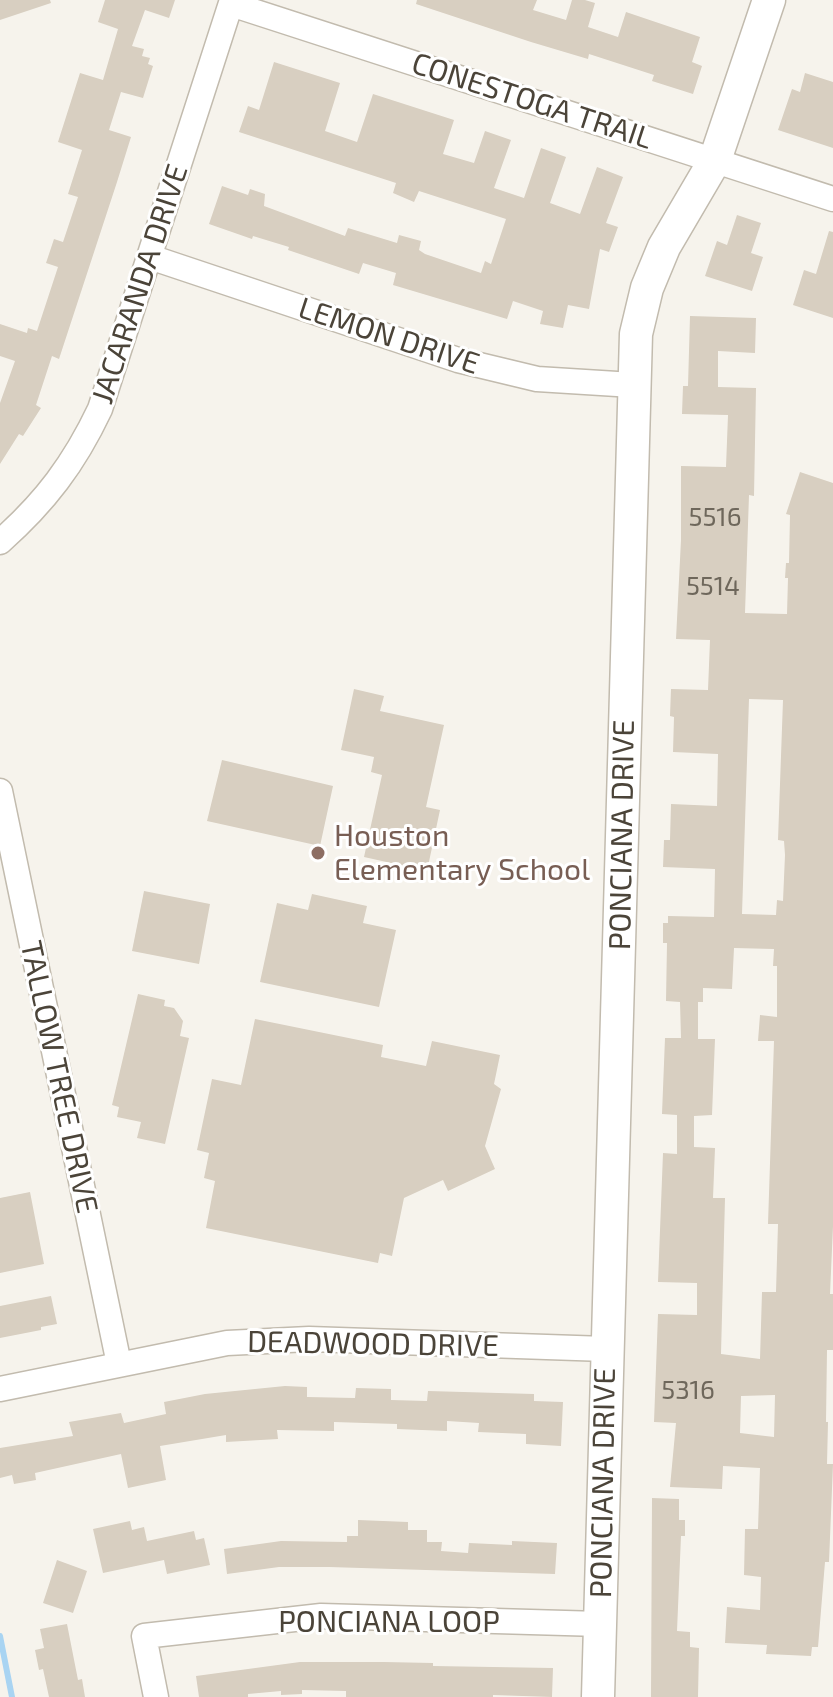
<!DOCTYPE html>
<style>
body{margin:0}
canvas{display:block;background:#f6f3ec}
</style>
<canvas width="833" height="1697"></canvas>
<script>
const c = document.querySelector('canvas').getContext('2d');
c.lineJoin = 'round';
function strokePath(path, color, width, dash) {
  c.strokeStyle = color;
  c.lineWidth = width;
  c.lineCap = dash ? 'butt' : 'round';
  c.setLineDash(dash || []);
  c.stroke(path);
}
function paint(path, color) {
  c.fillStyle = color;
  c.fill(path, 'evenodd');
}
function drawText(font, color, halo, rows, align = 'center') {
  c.font = font + ' "Exo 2",sans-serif';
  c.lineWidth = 6;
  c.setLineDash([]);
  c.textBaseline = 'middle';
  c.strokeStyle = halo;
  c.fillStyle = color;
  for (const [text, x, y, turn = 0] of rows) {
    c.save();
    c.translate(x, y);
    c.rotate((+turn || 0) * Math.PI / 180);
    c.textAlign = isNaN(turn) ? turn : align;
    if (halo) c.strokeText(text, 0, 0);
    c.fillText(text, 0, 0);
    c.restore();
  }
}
strokePath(new Path2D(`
 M0,1636L12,1697`), '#a9d4f2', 6);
paint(new Path2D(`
 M0,0H50L51,3L0,20Z
 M105,0H175L169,18L145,10L132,46L144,49L142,56L150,58L148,64L153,66L143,98L121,92L109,130L131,137L117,182L59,359L52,356L36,405L41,408L23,436L19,434L0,464V403L15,361L0,356V324L27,333L28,328L37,331L58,267L46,263L54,239L63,242L78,197L68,194L82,150L58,142L80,73L103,80L118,29L98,22Z
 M417,0H537L533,10L566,20L572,0H585L595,3L588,27L618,37L626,12L700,37L692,62L702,66L693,94L652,81L654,75L589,54L588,59L531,42L416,4Z
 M274,62L340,83L325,131L357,142L373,94L454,120L443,154L474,163L485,131L511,140L494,188L524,198L541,148L566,157L550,203L580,214L597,167L623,177L606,223L618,227L609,252L600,249L589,309L568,305L563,328L540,324L543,311L513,301L507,319L393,285L396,273L363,263L359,274L288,250L289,247L253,236L252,239L209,224L222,186L248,195L250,189L265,194L264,206L345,236L348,228L397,243L399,235L421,241L419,250L425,254L481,273L485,261L491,264L506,219L419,191L414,202L393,193L396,183L239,132L248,106L259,110Z
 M805,73L833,82V148L778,130L792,89L800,92Z
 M737,215L761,223L751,253L763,257L752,291L705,276L717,241L727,245Z
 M829,231L833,232V318L793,305L804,270L816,274Z
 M690,316L756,318L755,353L718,351V387L756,388L754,496L749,495L745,613L787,614L788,578H785L786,563H789L790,515L786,514L800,472L833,483V1226L830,1294H833V1350H827L826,1422H828L827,1464H833L829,1562H825L818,1647H812L811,1656L766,1654L767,1645L725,1643L727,1607L760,1610L761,1577L744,1575L745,1529H758L760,1468L723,1466L722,1489L670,1487L676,1423L654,1422L658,1314L697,1315V1283L658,1282L663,1153L677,1154V1115L662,1114L665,1038H681L680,1002L666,1001L667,943H663V923H668V916L714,917L715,869L663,867L664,840H670L671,804L717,806L718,754L673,752L674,717L670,716L671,689L708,690L710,640L676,639L681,540V466L726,467L728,415L682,414L683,386H688ZM749,699L783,700L778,840L784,841L785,855L783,901L777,900L776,915L742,914ZM734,948L774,949L773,966H777V1017L760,1015L758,1041H774L768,1224H778L776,1292H762L760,1359L721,1354L725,1198H713L715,1148L694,1147V1116L712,1115L715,1039H698V1002H703V988L732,989ZM775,1395L774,1437L740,1433L741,1396Z
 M354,689L384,696L380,711L444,725L426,807L440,810L427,871L364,857L382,775L371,772L374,757L341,750Z
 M222,760L333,786L320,846L207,821Z
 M144,891L210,904L199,964L132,951Z
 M312,894L367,906L363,923L396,930L379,1007L260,982L277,903L308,910Z
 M138,994L165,1000L164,1006L174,1008L183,1021L180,1036L189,1038L165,1144L137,1138L141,1122L117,1117L119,1107L112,1105Z
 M255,1019L383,1045L381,1057L426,1066L432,1041L500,1055L494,1084L501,1089L485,1146L495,1169L448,1191L443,1180L404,1198L392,1256L380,1253L378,1263L206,1228L215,1181L204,1178L209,1153L197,1150L212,1079L241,1085Z
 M30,1192L44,1264L0,1273V1198Z
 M51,1296L57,1324L41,1327V1330L0,1338V1306Z
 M285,1386L307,1387V1397L355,1398L356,1388L391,1389V1400L427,1401L428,1391L534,1394V1401L563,1402L561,1446L526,1444V1434L478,1432L479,1423L447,1421V1431L397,1429V1424L334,1422V1431L277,1430L278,1439L226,1442V1435L160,1446L166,1480L128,1488L121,1454L35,1473L36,1480L14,1484L12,1475L0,1478V1448L73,1436L69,1422L121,1413L124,1423L166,1414L164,1402L205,1394Z
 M652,1498L679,1499V1520H685V1536H681L677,1631L690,1632V1647L699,1648L698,1697H651Z
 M358,1520L408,1522V1530H427V1542H442L441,1551L468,1553L469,1543L512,1545V1541L557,1543L555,1574L329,1567H279L227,1574L224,1549L281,1541L347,1542V1536H358Z
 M130,1521L132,1530L144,1527L147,1541L194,1531L196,1540L204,1538L210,1565L167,1574L164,1560L103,1573L93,1529Z
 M57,1560L87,1571L73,1613L43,1603Z
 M67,1624L78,1680L82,1679L85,1697H49L43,1669L39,1670L35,1650L44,1648L40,1629Z
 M300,1662H384L433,1663V1666L553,1668L552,1697L493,1695V1697H346V1691L302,1690V1694L281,1695V1691L248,1694V1697H199L196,1676Z`), '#d8cfc1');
const minor = new Path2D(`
 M231,4L833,199
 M150,257L458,360L537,379L633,385
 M0,542C45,502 74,464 100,409L232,0
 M0,791L119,1364
 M0,1389L227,1343L309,1339L606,1349
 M156,1697L144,1636L321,1616L600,1624`);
const tertiary = new Path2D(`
 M598,1697L636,334L647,288L664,247L715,160L769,0`);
strokePath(minor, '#c2bbae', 27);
strokePath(tertiary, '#c2bbae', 35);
strokePath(minor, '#fff', 24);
strokePath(tertiary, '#fff', 32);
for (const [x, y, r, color] of [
 [318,853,8,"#8d6e63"]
]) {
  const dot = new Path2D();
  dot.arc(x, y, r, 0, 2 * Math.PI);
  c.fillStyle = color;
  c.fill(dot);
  strokePath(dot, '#fff', 3);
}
drawText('26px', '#6e675b', null, [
 ["5516",715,517],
 ["5514",713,586],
 ["5316",688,1390]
]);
drawText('30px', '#4b4439', '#fff', [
 ["CONESTOGA TRAIL",532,101,18],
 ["JACARANDA DRIVE",140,284,-72],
 ["LEMON DRIVE",389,336,18],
 ["PONCIANA DRIVE",622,835,-89],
 ["TALLOW TREE DRIVE",59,1077,78],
 ["DEADWOOD DRIVE",373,1344,1],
 ["PONCIANA DRIVE",603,1483,-89],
 ["PONCIANA LOOP",389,1622]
]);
drawText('30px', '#785e54', '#fff', [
 ["Houston",334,836],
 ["Elementary School",334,870]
], 'left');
</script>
